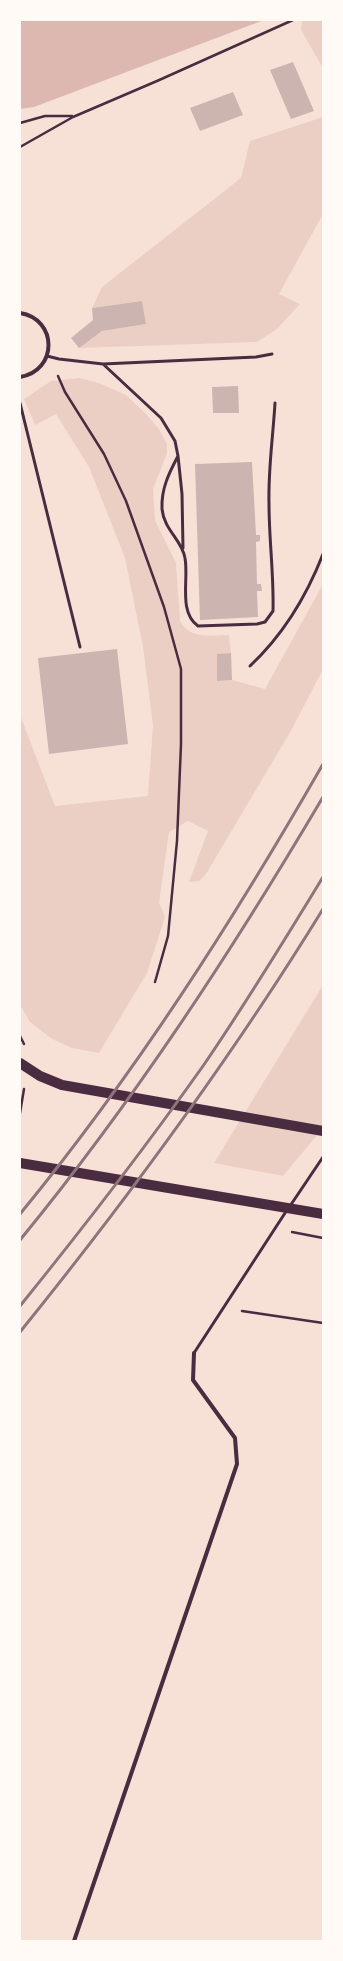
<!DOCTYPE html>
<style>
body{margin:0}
#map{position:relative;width:343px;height:1961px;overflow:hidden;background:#f7e1d7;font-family:Poppins,sans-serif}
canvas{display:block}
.frame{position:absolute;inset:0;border:21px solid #fffaf5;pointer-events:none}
</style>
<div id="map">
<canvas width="343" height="1961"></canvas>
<div class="frame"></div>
</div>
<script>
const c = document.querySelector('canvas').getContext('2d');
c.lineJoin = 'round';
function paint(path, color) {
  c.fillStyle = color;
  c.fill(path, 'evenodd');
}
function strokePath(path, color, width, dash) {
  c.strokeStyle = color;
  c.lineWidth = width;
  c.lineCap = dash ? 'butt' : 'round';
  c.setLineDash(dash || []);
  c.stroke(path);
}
paint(new Path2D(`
 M302,20H323V68L301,30Z
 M323,117V214L279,294L300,304L277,329L257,342L79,348L102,331L146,324L142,301L92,308L102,287L241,178L250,141Z
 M80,378L99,383L126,395L146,414L159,429L167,444V453L153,489L155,520L176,563L180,621C190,640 211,635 229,635L231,653L217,654L218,681L232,680L265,689L323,584V669L292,729L206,874L199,881L189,882L208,831L188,821L169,832L159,903L165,917L147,973L99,1053L72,1048L52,1039L30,1022L20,1005V715L55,806L148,796L153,725L143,647L125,558L89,467L56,414L35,425L24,399L51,381Z
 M323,985V1128L283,1176L214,1163Z`), '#ebcfc5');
paint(new Path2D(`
 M20,20H264L34,107L20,109Z`), '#dcb8b0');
paint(new Path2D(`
 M293,62L314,111L291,119L270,70Z
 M233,92L243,115L200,131L190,108Z
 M142,301L146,324L102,331L79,348L71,338L93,320L92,308Z
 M238,386L239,413H213L212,387Z
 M252,462L256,535H260V541L256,542L257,584H261L262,591H257L258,617L200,620L195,464Z
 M117,649L128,744L49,754L38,658Z
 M231,653L232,680L217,681V654Z`), '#ccb4b1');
strokePath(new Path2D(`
 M20,123L45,116H72
 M20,147L73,117L157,81L293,20
 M58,376L65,392L104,454L126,501L164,607L181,669V744L177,841L168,936L155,982
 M20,1036L24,1044
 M20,1113L24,1089
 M292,1232L323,1238
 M242,1311L323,1323`), '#4a2c40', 2.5);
strokePath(new Path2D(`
 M47,356L59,359L103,364L256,357L272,354
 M103,364L161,418L175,441L178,456C169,473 161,489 162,509C164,530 182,540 185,558C189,579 178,612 198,626L257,624L265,622L273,611C274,575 269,540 269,504C268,470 273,437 275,403
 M20,403L80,647
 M178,456L182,494L183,548
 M250,666C282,636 307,595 323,554
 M290,1206L323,1157
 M194,1353L287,1210`), '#4a2c40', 3);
strokePath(new Path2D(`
 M20,313C58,319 58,371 20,377
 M74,1941L237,1464L235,1438L193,1380L194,1353`), '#4a2c40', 4);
strokePath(new Path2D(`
 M20,1063L40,1076L62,1085L323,1131
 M20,1163L323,1214`), '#4a2c40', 10);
strokePath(new Path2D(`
 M20,1214C135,1074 233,921 323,764
 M20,1240C134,1101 232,951 323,797
 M20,1306C83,1228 145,1148 203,1066C245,1005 284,941 323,877
 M20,1332C129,1197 232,1057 323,909`), '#8f747c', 3);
</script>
